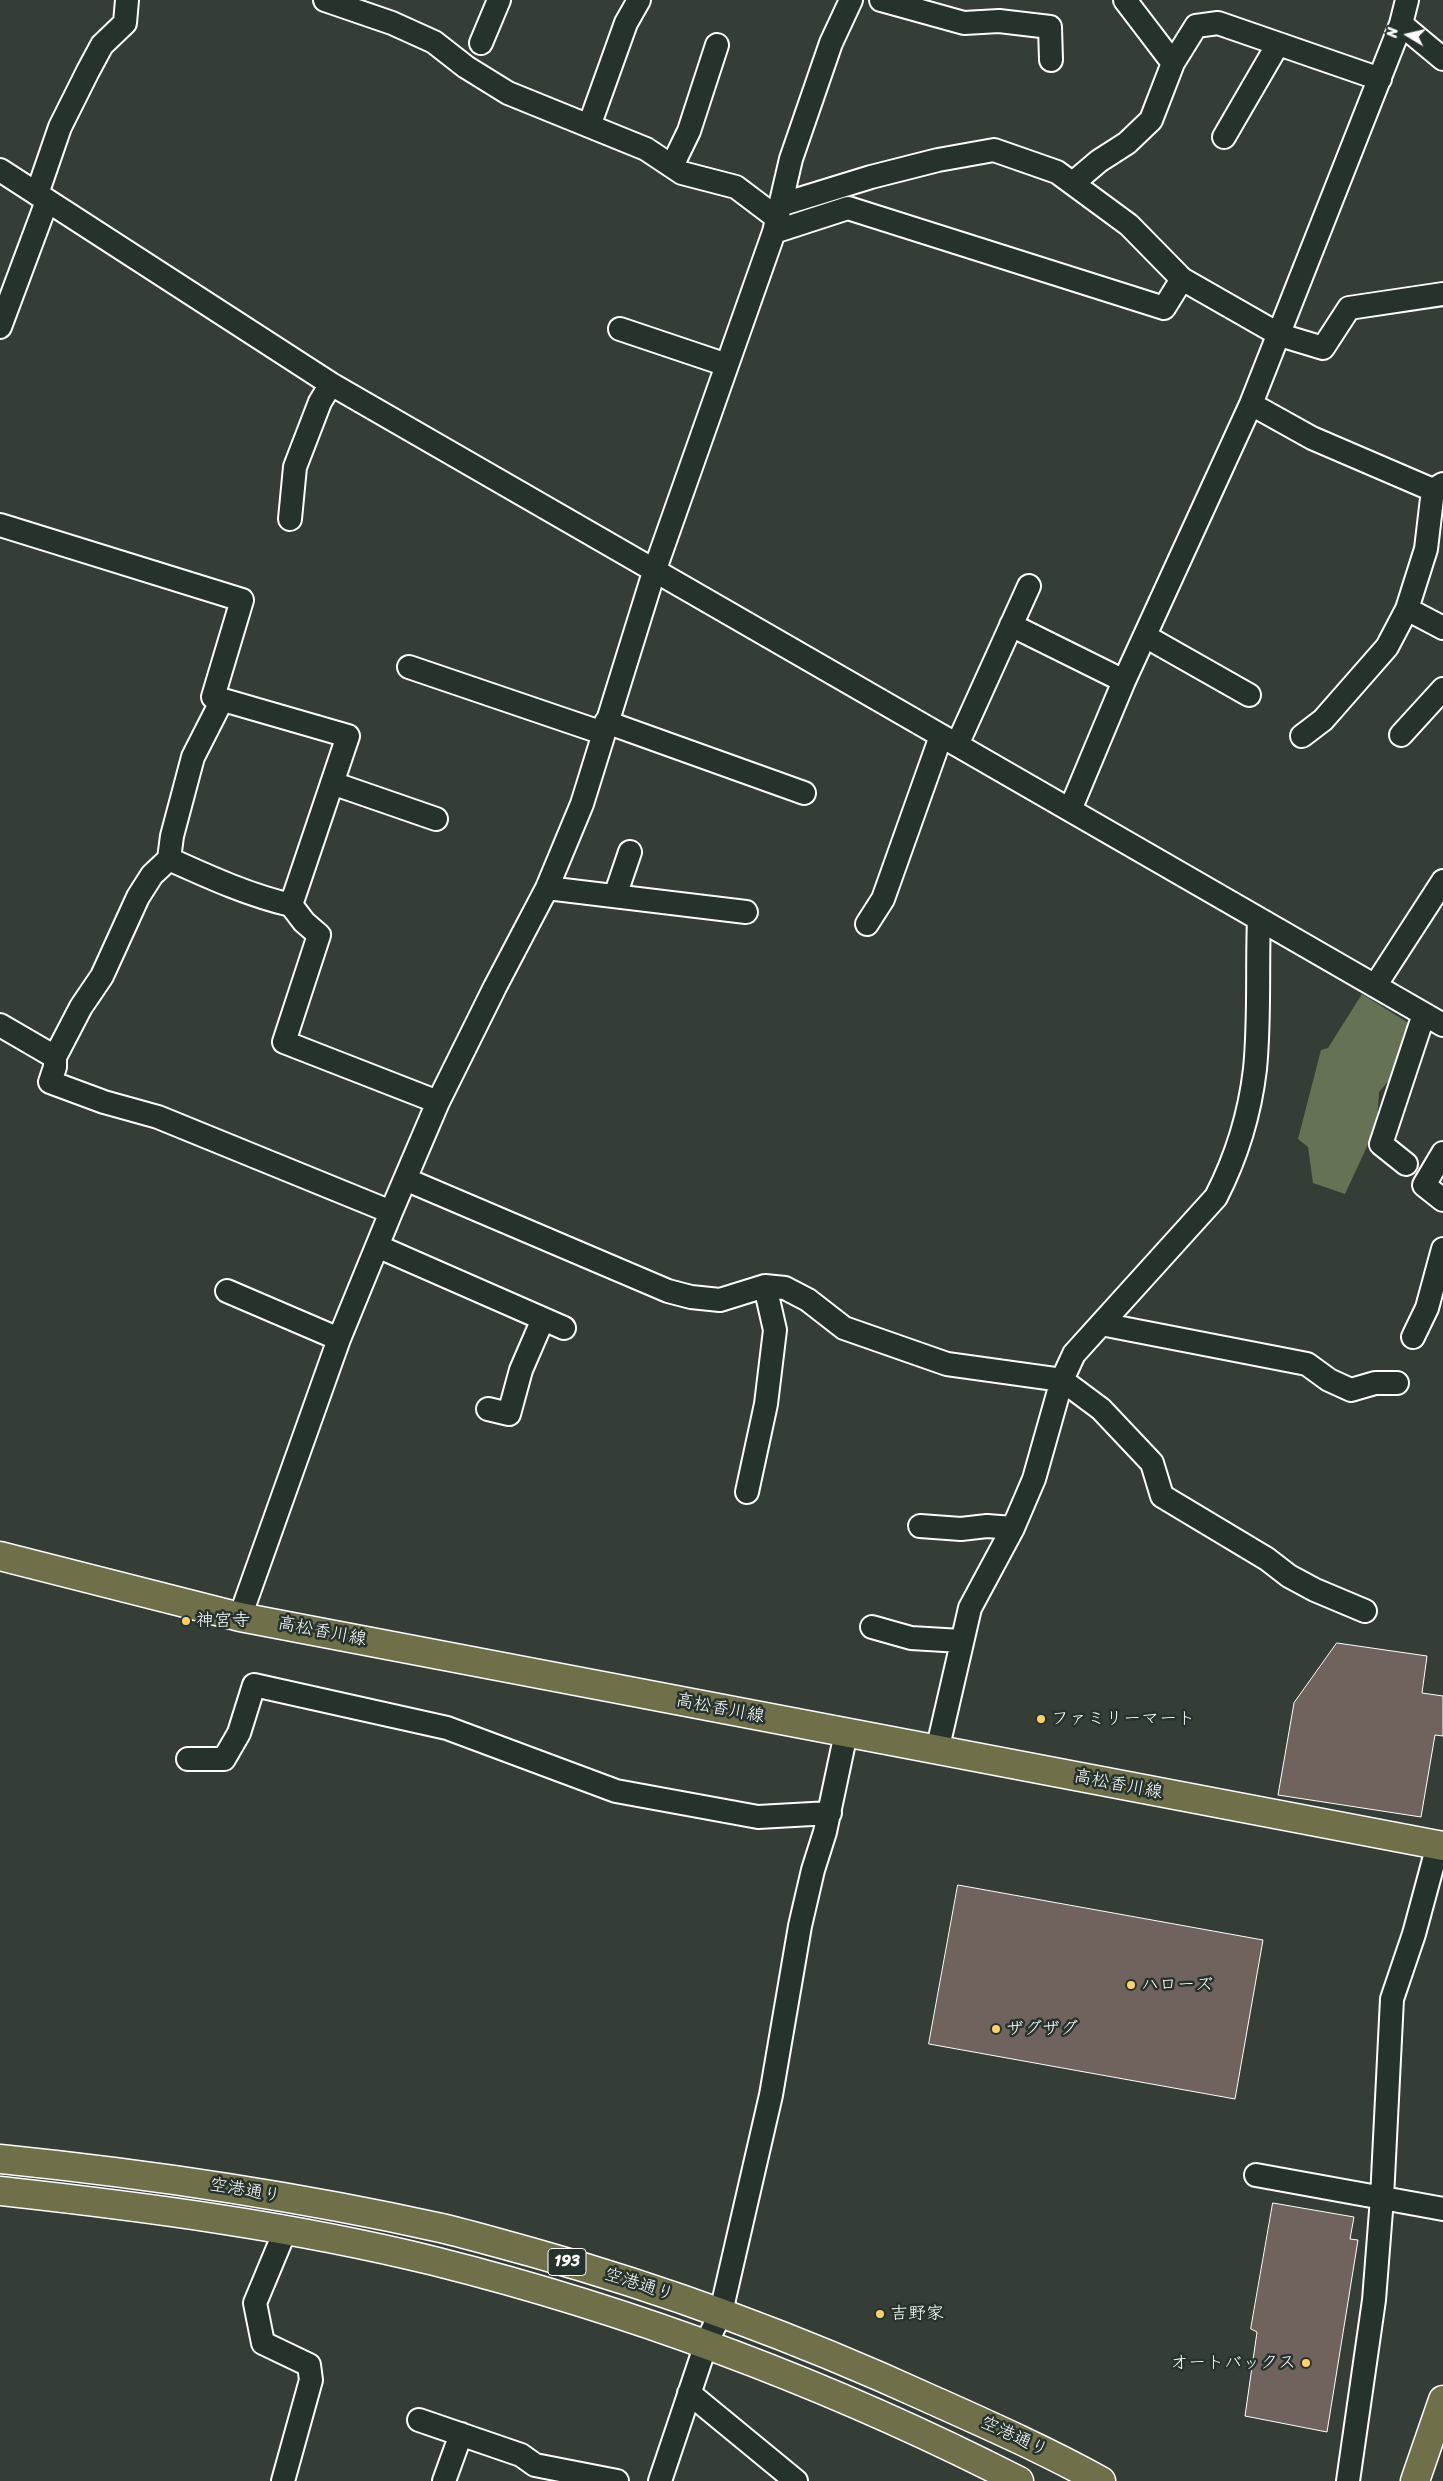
<!DOCTYPE html>
<meta charset="utf-8">
<style>
body{margin:0}
#map{position:relative;width:1443px;height:2481px;overflow:hidden;background:#353d37;font-family:Sriracha,sans-serif}
canvas{display:block}
.north{position:absolute;left:1383px;top:10px;width:50px;height:50px;-webkit-text-stroke:4px #26332d;paint-order:stroke;rotate:279deg;font-size:14px;font-weight:700;line-height:20px;text-align:center;color:#fff}
.north::after{content:'';display:block;margin:auto;width:18px;height:22px;background:#fff;clip-path:polygon(50% 0,100% 100%,50% 72%,0 100%)}
</style>
<div id="map">
<canvas width="1443" height="2481"></canvas>
<div class="north">N</div>
</div>
<script>
const c = document.querySelector('canvas').getContext('2d');
c.lineJoin = 'round';
function paint(path, color) {
  c.fillStyle = color;
  c.fill(path, 'evenodd');
}
function strokePath(path, color, width, dash) {
  c.strokeStyle = color;
  c.lineWidth = width;
  c.lineCap = dash ? 'butt' : 'round';
  c.setLineDash(dash || []);
  c.stroke(path);
}
function drawText(font, color, halo, rows, align = 'center') {
  c.font = font + ' Sriracha,"Klee One",sans-serif';
  c.lineWidth = 5;
  c.setLineDash([]);
  c.textBaseline = 'middle';
  c.strokeStyle = halo;
  c.fillStyle = color;
  for (const [text, x, y, turn = 0] of rows) {
    c.save();
    c.translate(x, y);
    c.rotate((+turn || 0) * Math.PI / 180);
    c.textAlign = isNaN(turn) ? turn : align;
    if (halo) c.strokeText(text, 0, 0);
    c.fillText(text, 0, 0);
    c.restore();
  }
}
paint(new Path2D(`
 M1362,994L1410,1024L1391,1078L1379,1092L1377,1125L1345,1194L1313,1183L1308,1147L1298,1139L1321,1050L1328,1048Z`), '#657253');
const building = new Path2D(`
 M1337,1643L1427,1656L1422,1693L1443,1696V1736L1435,1735L1421,1817L1278,1795L1294,1703Z
 M958,1885L1263,1940L1235,2099L929,2044Z
 M1273,2203L1354,2217L1350,2239L1358,2240L1327,2432L1245,2416L1257,2332L1251,2329Z`);
paint(building, '#70635e');
strokePath(building, '#fff', 1);
const minor = new Path2D(`
 M325,0L392,23L434,42L466,67L508,93L646,149L682,173L736,187L777,218
 M881,0L964,23L999,21L1050,27L1051,60
 M1125,0L1173,63
 M1401,24L1443,59
 M481,43L499,0
 M593,115L626,23L639,0
 M1224,137L1278,44
 M672,166L689,131L717,45
 M0,170L331,384L1443,1025
 M1073,183L1099,161L1127,143L1151,120L1173,63L1196,26L1218,23L1380,79
 M37,194L60,127L88,71L102,45L125,23L127,0
 M780,205L871,177L938,160L994,150L1057,172L1129,225L1182,279L1280,335L1323,348L1349,308L1443,294
 M774,232L848,208L1164,308L1182,279
 M0,327L47,201
 M620,329L727,365
 M1251,404L1312,438L1433,490L1443,484
 M290,519L295,467L320,402L331,384
 M0,525L242,600L213,697L348,736L291,905L304,922L319,935L284,1042L438,1102
 M1407,609L1443,628
 M1011,625L1124,681
 M1145,636L1249,695
 M409,667L603,733
 M606,722L804,793
 M1401,735L1443,689
 M1302,736L1323,720L1387,647L1407,609L1426,549L1433,490
 M957,745L1029,586
 M332,783L436,819
 M1070,810L1124,681L1251,404L1401,24L1407,0
 M169,859C209,877 248,895 291,905
 M547,888L746,912
 M615,896L630,852
 M867,924L883,899L941,736
 M1375,986L1443,881
 M0,1025L55,1057V1067L50,1082L104,1102L158,1117L391,1212
 M55,1057L81,1007L102,976L138,897L152,875L169,859L172,836L193,757L222,700
 M1443,1153L1424,1185L1443,1200
 M1406,1164L1381,1144L1424,1014
 M405,1179L668,1291L691,1297L720,1300L765,1286L785,1288L808,1300L844,1328L947,1364L1062,1380L1101,1409L1152,1463L1162,1496L1267,1559L1289,1576L1315,1590L1365,1611
 M377,1246L564,1328
 M227,1291L339,1339
 M1101,1324L1307,1364L1329,1380L1351,1390L1375,1383H1397
 M1413,1337L1427,1308L1443,1249
 M488,1409L509,1414L521,1370L543,1319
 M747,1492L766,1404L775,1330L765,1286
 M920,1526L961,1529L987,1526L1013,1528
 M240,1617L339,1339L391,1212L438,1102L495,987L547,888L582,804L654,572L774,232L791,159L831,43L851,0
 M872,1627L911,1638L961,1641
 M937,1751L970,1608L1013,1528L1034,1479L1062,1380L1074,1354L1216,1197C1236,1158 1250,1112 1255,1069C1260,1019 1257,968 1259,919
 M188,1759H224L239,1733L254,1685L447,1728L616,1791L758,1817L830,1813
 M1256,2175L1443,2209
 M689,2393L796,2481
 M419,2420L521,2455L535,2465L617,2481
 M283,2481L311,2380L309,2365L263,2343L255,2303L285,2231
 M444,2481L461,2434
 M660,2481L706,2344L721,2312L771,2095L800,1926L813,1870L825,1832L846,1733
 M1348,2481L1374,2300L1382,2198L1392,1999L1414,1934L1438,1845`);
const major = new Path2D(`
 M0,1556L240,1617L1443,1846
 M1415,2481L1443,2400`);
const highway = new Path2D(`
 M0,2159C148,2174 296,2196 441,2228C471,2235 501,2244 531,2252C667,2290 799,2339 928,2398C986,2424 1045,2450 1101,2481
 M0,2191C145,2207 292,2226 434,2261C637,2312 833,2386 1019,2481`);
strokePath(minor, '#fff', 26);
strokePath(major, '#fff', 31);
strokePath(highway, '#fff', 31);
strokePath(minor, '#26332d', 22);
strokePath(major, '#6f704a', 28);
strokePath(highway, '#6f704a', 28);
for (const [x, y, r, color] of [
 [186,1621,5,"#ffd166"],
 [1041,1719,5,"#ffd166"],
 [1131,1985,5,"#ffd166"],
 [996,2029,5,"#ffd166"],
 [880,2314,5,"#ffd166"],
 [1306,2363,5,"#ffd166"]
]) {
  const dot = new Path2D();
  dot.arc(x, y, r, 0, 2 * Math.PI);
  c.fillStyle = color;
  c.fill(dot);
  strokePath(dot, '#26332d', 2);
}
for (const [x, y, w] of [
 [567,2262,38]
]) {
  const box = new Path2D();
  box.roundRect(x - w / 2, y - 13.5, w, 27, 4);
  c.fillStyle = '#26332d';
  c.fill(box);
  strokePath(box, '#fff', 1);
}
drawText('bold 16px', '#fff', null, [
 ["193",567,2262]
]);
drawText('18px', '#fff', '#26332d', [
 ["神宮寺",196,1621],
 ["ファミリーマート",1051,1719],
 ["ハローズ",1141,1985],
 ["ザグザグ",1006,2029],
 ["吉野家",890,2314],
 ["オートバックス",1296,2363,"right"]
], 'left');
drawText('18px', '#fff', '#26332d', [
 ["高松香川線",322,1632,11],
 ["高松香川線",720,1709,11],
 ["高松香川線",1118,1785,11],
 ["空港通り",245,2191,10],
 ["空港通り",639,2285,18],
 ["空港通り",1014,2437,25]
]);
</script>
